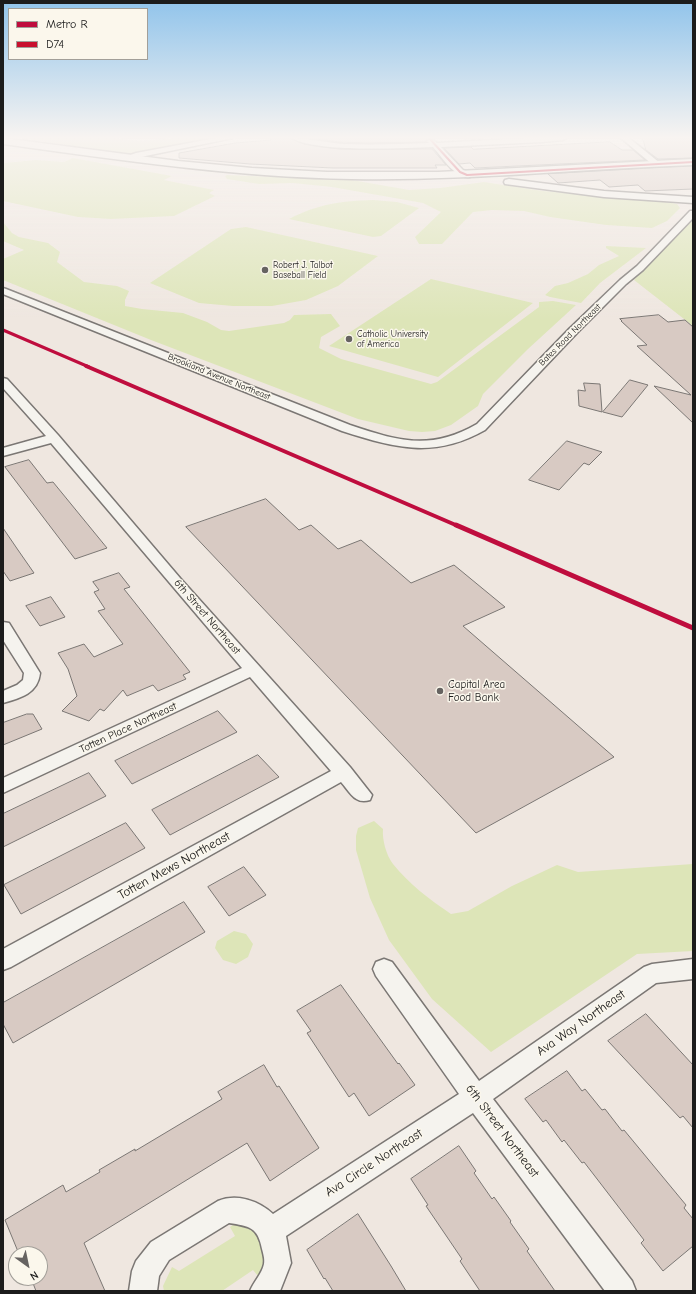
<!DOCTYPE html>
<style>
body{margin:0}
#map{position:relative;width:696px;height:1294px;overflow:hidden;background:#efe7e0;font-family:"Comic Neue",sans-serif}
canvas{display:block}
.frame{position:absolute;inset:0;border:4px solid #1c1c1c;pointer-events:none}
.legend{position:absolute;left:8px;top:8px;width:140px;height:52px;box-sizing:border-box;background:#fbf7ec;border:1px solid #a29f99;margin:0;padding:5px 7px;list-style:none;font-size:12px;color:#1c1c1c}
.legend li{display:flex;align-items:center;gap:8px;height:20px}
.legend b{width:20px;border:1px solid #a29f99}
.north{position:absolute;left:8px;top:1246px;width:40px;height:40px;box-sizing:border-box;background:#fbf7ec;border:1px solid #a29f99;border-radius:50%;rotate:147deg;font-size:11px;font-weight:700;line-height:16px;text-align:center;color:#1c1c1c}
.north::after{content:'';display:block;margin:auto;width:14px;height:18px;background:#666361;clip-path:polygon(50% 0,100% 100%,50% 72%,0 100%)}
</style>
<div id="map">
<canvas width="696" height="1294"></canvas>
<div class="frame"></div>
<ul class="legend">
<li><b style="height:5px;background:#bf0d3e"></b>Metro R</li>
<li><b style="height:5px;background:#c8102e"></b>D74</li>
</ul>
<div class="north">N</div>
</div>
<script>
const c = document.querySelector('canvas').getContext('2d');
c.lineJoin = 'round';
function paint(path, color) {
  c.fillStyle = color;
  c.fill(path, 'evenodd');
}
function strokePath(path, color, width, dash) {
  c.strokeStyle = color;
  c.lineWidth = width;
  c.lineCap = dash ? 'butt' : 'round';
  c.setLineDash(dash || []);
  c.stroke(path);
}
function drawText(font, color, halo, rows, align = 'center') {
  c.font = font + ' "Comic Neue",sans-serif';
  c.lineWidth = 3;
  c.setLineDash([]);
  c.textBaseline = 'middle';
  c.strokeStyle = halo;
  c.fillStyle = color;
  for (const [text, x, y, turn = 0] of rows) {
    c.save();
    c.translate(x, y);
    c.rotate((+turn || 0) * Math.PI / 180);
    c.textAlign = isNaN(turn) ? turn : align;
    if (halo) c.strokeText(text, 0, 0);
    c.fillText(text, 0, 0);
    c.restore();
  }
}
paint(new Path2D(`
 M18,138H117C137,143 154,140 174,138C188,137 203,138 218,138L128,154Z
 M73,158L172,176L164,180L214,190L209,193L215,196L174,216L111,219L78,217L3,201V163L36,160L64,162Z
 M227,175L352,180L409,190L440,188L484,182L543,191L666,202L677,204L680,208L667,221L652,228L606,225L550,217L524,211L492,210L473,212L442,244H419L415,237L441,212L423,203L332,187L293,183L259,184L227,179L225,176Z
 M373,200L397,202L419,208L381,236L373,237L289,219C318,204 341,201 373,200Z
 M693,220V326L634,280L651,260Z
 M3,222L12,233L19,237L48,243L60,252L57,262L84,282L117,286L129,291L125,300V306L142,309L183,313L207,322L221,330L229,331L284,323L290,320L294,315L331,314L340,326L321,337L319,348L341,359L431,384L437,382L539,307V302L553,301L576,305L528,349L483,394L478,406L451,425L435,431L422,432L409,431L358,419L151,340L3,280V259L24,250L3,241Z
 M246,227L378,256L338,286L306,300L272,306H233L199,303L150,283L231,229Z
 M606,246L646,248L600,283L581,303L550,297L545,295L555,286L568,283L588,274L599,265L619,256L606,248Z
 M431,279L533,303L438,377L329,346Z
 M374,821L383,829C382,839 386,855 393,864C408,883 430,900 451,914L468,911L512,886L557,865L578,872L693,864V951L637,954L491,1052L432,999L389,940L370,898L356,850V836L358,828Z
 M234,931L246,934L253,944L248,957L236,964L223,960L215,948L217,941Z
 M233,1225H241L251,1229L263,1242L265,1264L258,1276L253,1270L222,1291H164L163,1286L172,1267L179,1271L235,1236L230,1227Z`), '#dde5b8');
const building = new Path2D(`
 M271,138H291L304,144L339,149H432L446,165H435L437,168H333L250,164L179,158V153L235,143L271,140Z
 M314,138H429L426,142L366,143L338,142Z
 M643,138H693V158L658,159L646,150Z
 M610,142L622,150H633L645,160L475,168L470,163L459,164L444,148L471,147L473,149Z
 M693,166V189L645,191L638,185L609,187L600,180L558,183L548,174Z
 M659,315L668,322L685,320L693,327V423L654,386L691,395L637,346L647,345L621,321H622L620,319Z
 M630,380L648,385L622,417L603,412Z
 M584,383L600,384L602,412L579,406L578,390L585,391Z
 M567,441L602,452L589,465L584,463L559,490L529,480Z
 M29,460L47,483L53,482L107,548L75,559L5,467Z
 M266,499L299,530L311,525L338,549L361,540L411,583L454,565L505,607L463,626L614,757L476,833L186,527Z
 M3,528L18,550L34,573L10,581L3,571Z
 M119,573L130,587L124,589L190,672L183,675L186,679L158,691L153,685L127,696L123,690L104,711L100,709L89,721L62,711L77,696L68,669L58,653L84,644L94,657L123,644L98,611L105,609L94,592L99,590L93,582Z
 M51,597L65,617L40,626L26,606Z
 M218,711L237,732L132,784L115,761Z
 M27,714H33L42,729L3,745V723Z
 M258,755L279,777L170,835L152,810Z
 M89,773L106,796L3,847V814Z
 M126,823L145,848L21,914L4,885Z
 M244,867L266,895L229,916L208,887Z
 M184,902L205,932L13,1043L3,1024V1003Z
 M341,985L398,1064L399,1063L415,1085L369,1116L354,1093L349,1097L307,1033L311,1031L297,1011Z
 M646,1014L693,1065V1128L683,1116L680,1118L608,1041Z
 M264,1065L277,1087L279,1086L319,1148L270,1181L247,1143L84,1243L105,1291H36L31,1278H40V1254H19L5,1220L63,1185L66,1192L100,1172L99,1170L135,1149V1151L222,1099L218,1092Z
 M567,1071L582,1091L585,1089L602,1110L605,1109L622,1131L624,1130L686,1205L684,1208L693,1219V1246L663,1271L641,1243L644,1240L584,1162L582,1163L564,1140L562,1142L546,1120L543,1122L525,1099Z
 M459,1146L476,1171L474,1173L492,1199L494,1197L511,1221L510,1222L529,1249L527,1251L555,1291H480L460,1261L462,1259L426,1206L428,1205L411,1179Z
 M358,1214L391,1266L406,1291H333L325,1278L324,1279L307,1250Z`);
paint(building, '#d8cac3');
strokePath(building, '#7b7774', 1);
const street = new Path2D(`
 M216,138H233L126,160L122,158L136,153Z
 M292,138C310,138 327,143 345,144C373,145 401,144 429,143L427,141L431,139L437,143L525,138H566L563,140L542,142L441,147L463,170L470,173V177C455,179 442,157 433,147C401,148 317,153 292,138Z
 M621,138H629L660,163L656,165H653Z
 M690,211H693V218L643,270L626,284L577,333L485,430C434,459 395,448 342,431L3,294V288L6,289L350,425C398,441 430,451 477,424L569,329L620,280L637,266Z
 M3,378L7,379L58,435L180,578L350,767L372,795L370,800C355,805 350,792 341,782L11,967L3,970V949L331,771L250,677L3,793V778L242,668L51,443L3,456V448L46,436L3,388Z
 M3,622L9,623L40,673C38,693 21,698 3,703V691L17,685L23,680L24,673L3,640Z
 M384,959L392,962L479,1081L644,967L652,964L693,959V979L656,983L493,1099L632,1281L636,1291H605L473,1113L286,1236L291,1263L280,1291H250C254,1281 262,1274 264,1264C265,1259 263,1253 262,1249C258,1227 249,1226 229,1223L169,1260L159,1276L157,1291H129L132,1271L136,1261L151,1242L218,1201C237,1193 259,1201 273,1214L459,1094L376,976L373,969L376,962Z`);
const secondary = new Path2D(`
 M3,138L178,161L252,168L327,172H438L693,159V165C579,169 466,181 352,179C235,177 119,160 3,144Z
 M509,179L604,191L693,197V203L604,197L505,184L504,182L505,180Z`);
strokePath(street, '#7b7774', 3);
strokePath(secondary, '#7b7774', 3);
paint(street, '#f5f3ee');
paint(secondary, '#f5f3ee');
strokePath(new Path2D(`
 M429,138L460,172L467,175L693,162`), '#c8102e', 2);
strokePath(new Path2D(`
 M3,330L89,367`), '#bf0d3e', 3);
strokePath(new Path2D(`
 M86,366L458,526`), '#bf0d3e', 4);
strokePath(new Path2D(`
 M456,525L693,628`), '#bf0d3e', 5);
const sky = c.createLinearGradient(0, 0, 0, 320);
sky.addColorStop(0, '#91c4eb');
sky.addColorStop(0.43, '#f8f4f1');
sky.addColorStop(1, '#f8f4f100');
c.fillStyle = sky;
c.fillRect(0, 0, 696, 320);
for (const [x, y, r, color] of [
 [265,270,4,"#666361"],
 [349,339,4,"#666361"],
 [440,691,4,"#666361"]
]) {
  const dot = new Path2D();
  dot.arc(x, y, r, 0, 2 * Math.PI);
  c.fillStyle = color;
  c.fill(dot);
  strokePath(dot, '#fbf7ec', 1.5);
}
drawText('9px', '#1c1c1c', '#fbf7ec', [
 ["Robert J. Talbot",273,265],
 ["Baseball Field",273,275],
 ["Catholic University",357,334],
 ["of America",357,344]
], 'left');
drawText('9px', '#1c1c1c', '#fbf7ec', [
 ["Bates Road Northeast",570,335,-45],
 ["Brookland Avenue Northeast",219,377,22]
]);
drawText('11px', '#1c1c1c', '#fbf7ec', [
 ["6th Street Northeast",207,617,49],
 ["Totten Place Northeast",128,728,-25]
]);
drawText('11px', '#1c1c1c', '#fbf7ec', [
 ["Capital Area",448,685],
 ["Food Bank",448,698]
], 'left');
drawText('13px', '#1c1c1c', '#fbf7ec', [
 ["Totten Mews Northeast",174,866,-29],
 ["Ava Way Northeast",581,1023,-35],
 ["6th Street Northeast",502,1131,53],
 ["Ava Circle Northeast",374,1163,-33]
]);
</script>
